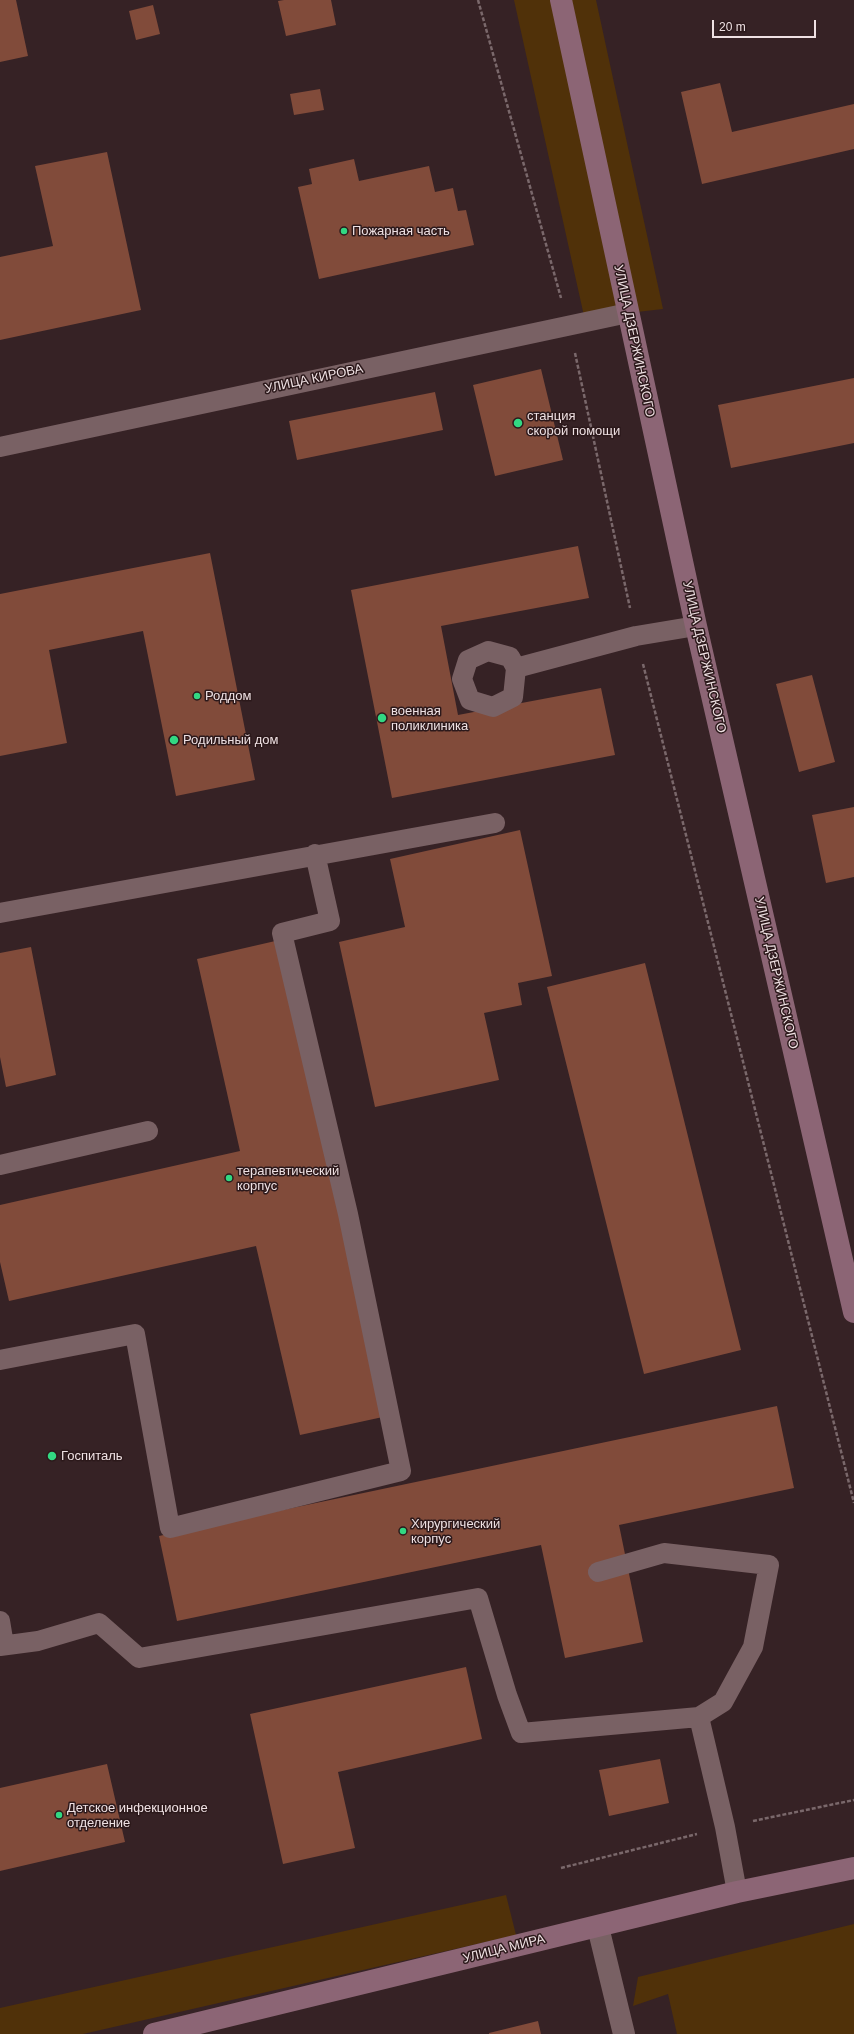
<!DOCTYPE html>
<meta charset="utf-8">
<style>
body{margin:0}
#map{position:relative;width:854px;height:2034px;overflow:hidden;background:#362225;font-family:Helvetica,sans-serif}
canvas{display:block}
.scale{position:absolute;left:712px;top:20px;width:104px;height:18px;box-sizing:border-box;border:2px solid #efe1e3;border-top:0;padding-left:5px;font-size:12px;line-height:14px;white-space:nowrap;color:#efe1e3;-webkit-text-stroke:3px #2c191b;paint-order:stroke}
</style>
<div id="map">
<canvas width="854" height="2034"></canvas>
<div class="scale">20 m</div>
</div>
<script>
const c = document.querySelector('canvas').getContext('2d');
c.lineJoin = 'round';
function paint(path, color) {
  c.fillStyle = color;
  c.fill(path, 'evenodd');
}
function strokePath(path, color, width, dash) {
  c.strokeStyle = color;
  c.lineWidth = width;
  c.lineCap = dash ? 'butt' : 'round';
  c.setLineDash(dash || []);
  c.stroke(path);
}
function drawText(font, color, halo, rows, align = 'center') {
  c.font = font + ' Helvetica,sans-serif';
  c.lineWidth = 3;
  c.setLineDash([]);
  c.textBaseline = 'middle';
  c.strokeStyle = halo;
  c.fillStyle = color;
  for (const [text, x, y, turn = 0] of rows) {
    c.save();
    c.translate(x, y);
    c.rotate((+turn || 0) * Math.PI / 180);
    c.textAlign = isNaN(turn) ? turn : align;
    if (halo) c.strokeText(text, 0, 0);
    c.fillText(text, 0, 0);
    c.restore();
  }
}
paint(new Path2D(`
 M514,0H596L663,309L628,313L586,325Z
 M506,1895L516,1935L83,2034H0V2008Z
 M854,1924V2034H677L668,1994L633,2006L638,1977Z`), '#503109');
paint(new Path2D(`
 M0,0H16L28,56L0,62Z
 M284,0H331L336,25L286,36L278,1Z
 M153,5L160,34L136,40L129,11Z
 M720,83L732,132L854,104V149L702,184L681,92Z
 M320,89L324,110L294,115L290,94Z
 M107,152L141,310L0,340V257L53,246L35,166Z
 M354,159L359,181L429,166L435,192L453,188L458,211L466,210L474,245L319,279L298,187L312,184L309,169Z
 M541,369L563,460L495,476L473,385Z
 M854,378V443L731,468L718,405Z
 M435,392L443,430L297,460L289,421Z
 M578,546L589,598L441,626L458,715L601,688L615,755L392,798L351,590Z
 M210,553L255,780L176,796L143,631L49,650L67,743L0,756V594Z
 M812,675L835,762L799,772L776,684Z
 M854,807V877L826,883L812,815Z
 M520,830L552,976L518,983L522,1005L484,1013L499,1080L375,1107L339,942L405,927L390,859Z
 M284,939L392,1415L300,1435L256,1246L9,1301L0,1262V1205L240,1151L197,959Z
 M31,947L56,1075L6,1087L0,1057V953Z
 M645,963L741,1350L644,1374L547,987Z
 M777,1406L794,1488L619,1525L643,1642L565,1658L541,1545L177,1621L159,1536Z
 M466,1667L482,1739L338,1772L355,1848L283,1864L250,1714Z
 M660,1759L669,1803L609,1816L599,1770Z
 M107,1764L125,1842L0,1871V1788Z
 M538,2021L541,2034H489V2033Z`), '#814b3a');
strokePath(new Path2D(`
 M478,0L561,298
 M575,353L630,608
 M643,664L854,1503
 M753,1821L854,1800
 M561,1868L697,1834`), '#7a686b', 2.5, [4, 2]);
strokePath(new Path2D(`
 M0,447L628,313
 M516,668L510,657L488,651L468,660L462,679L470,700L493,707L513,697L516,668L636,636L696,626
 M0,913L495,823
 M0,1165L148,1131
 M0,1360L135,1334L170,1528L401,1471L348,1214L282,933L330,921L315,854
 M598,1572L664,1553L769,1565L753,1647L723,1702L699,1717
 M0,1621L4,1645
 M0,1646L38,1641L99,1623L139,1658L478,1598L507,1695L521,1733L699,1717L725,1827L737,1892`), '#796164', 20);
strokePath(new Path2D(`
 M598,1927L624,2034`), '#796164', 22);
strokePath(new Path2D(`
 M561,0L696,626L854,1312
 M154,2034L737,1892L854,1868`), '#8c6575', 22);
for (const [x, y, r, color] of [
 [344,231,4,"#32d882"],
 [518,423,5,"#32d882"],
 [197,696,4,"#32d882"],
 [382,718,5,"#32d882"],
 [174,740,5,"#32d882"],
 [229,1178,4,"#32d882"],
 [52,1456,5,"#32d882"],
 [403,1531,4,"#32d882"],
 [59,1815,4,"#32d882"]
]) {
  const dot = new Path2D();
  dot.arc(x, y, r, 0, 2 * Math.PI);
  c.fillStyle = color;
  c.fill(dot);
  strokePath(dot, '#2c191b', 1.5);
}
drawText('13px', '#efe1e3', '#2c191b', [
 ["Пожарная часть",352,231],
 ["станция",527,416],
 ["скорой помощи",527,431],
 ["Роддом",205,696],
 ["военная",391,711],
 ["поликлиника",391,726],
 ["Родильный дом",183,740],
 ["терапевтический",237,1171],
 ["корпус",237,1186],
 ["Госпиталь",61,1456],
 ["Хирургический",411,1524],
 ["корпус",411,1539],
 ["Детское инфекционное",67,1808],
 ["отделение",67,1823]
], 'left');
drawText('13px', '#efe1e3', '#2c191b', [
 ["УЛИЦА ДЗЕРЖИНСКОГО",634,341,78],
 ["УЛИЦА КИРОВА",314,379,-12],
 ["УЛИЦА ДЗЕРЖИНСКОГО",704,657,77],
 ["УЛИЦА ДЗЕРЖИНСКОГО",776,973,77],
 ["УЛИЦА МИРА",504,1949,-14]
]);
</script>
